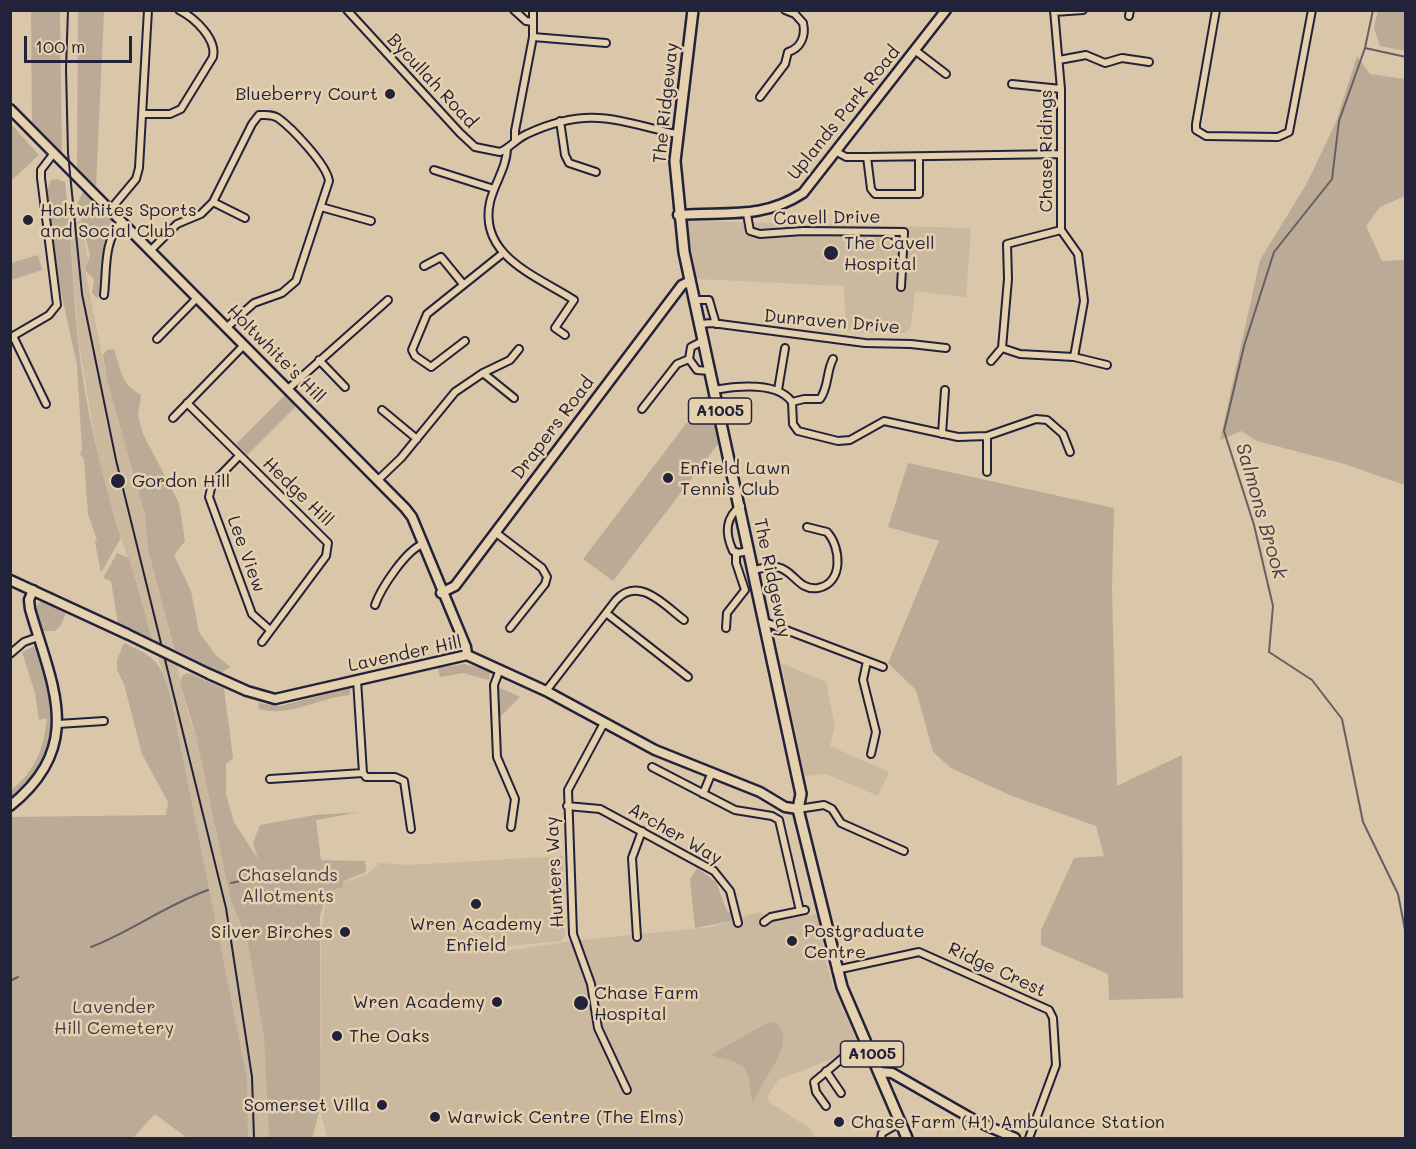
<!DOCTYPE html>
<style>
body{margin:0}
#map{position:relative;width:1416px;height:1149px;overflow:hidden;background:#dac6a8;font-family:Mali,sans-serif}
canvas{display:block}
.frame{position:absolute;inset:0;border:12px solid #22223b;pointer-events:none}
.scale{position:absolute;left:24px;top:36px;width:108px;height:27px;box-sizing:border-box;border:3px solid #22223b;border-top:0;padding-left:8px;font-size:18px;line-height:21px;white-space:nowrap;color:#22223b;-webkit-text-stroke:4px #e6d1af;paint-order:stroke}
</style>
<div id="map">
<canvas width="1416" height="1149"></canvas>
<div class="frame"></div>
<div class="scale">100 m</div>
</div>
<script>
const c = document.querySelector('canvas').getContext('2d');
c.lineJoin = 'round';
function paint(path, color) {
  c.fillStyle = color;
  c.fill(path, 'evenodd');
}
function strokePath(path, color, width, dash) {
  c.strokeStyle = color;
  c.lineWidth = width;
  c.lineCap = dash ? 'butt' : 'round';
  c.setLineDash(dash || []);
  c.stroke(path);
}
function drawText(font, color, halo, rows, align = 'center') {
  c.font = font + ' Mali,sans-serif';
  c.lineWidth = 5;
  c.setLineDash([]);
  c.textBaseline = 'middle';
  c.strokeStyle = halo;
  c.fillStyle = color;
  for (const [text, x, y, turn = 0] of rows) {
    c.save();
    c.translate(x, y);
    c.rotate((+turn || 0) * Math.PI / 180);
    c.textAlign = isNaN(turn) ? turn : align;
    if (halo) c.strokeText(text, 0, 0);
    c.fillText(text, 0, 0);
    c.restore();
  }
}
paint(new Path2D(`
 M69,221H81L88,260L85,270L107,380L145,515L149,548L190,721L196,736L231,901L247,939L264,1038L269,1138H248L247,1078L171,699L99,465L79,343Z
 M686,221L971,228L966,297L915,291L911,326L905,333H861L846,330L844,286L697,279Z
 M781,663L826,682L835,727L830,746L889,772L878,796L826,774L805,776Z
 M563,856L565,935L561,941L499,947L480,935L403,909L477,936L499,952L572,941L711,927L759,912L774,921L819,914L825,959L834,989L856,1039L837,1057L778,1080L767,1097L769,1102L809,1128L816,1138H327L320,1109L321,933L327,894L342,888L343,882L366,875L380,863L407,865Z`), '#cab89f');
paint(new Path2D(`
 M1378,10L1405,11V51L1380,46L1374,28Z
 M31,11H60L62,154L32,126Z
 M78,11H104L96,186L77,168Z
 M1357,56L1370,74L1405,79V196L1380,207L1366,226L1382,261L1405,260V485L1341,463L1257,441L1241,431L1220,440L1260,260L1307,183L1336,122Z
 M11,124L39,155L11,181Z
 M56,179L65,182C71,235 73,288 78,341C85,408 101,474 121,538L101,573L95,542L97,540L88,514L84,459L80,454L82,449L77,365L50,242L45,194L51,180Z
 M83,192L89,195L114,224L109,231L103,293L97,298L92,293L94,279L85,270L90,255L77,204Z
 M38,255L42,270L11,280V263Z
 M114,349C121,371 121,384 141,395L138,415L143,434L179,503L185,541L174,555L191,591L199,632L215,654L230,667L221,673L174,649L148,548L145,515L107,380L103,355L107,350Z
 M285,395L296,406L247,455L236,444Z
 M708,395L719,443L613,581L583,559Z
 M908,463L1114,508L1112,588L1117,786L1182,755L1183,998L1109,1000L1108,974L1041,945V930L1074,858L1104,856L1096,826L1012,796L951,768L933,752L916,690L888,663L939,541L888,527Z
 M117,553L129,558L152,639L118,623L111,581L103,578Z
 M41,601L66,613L61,625L55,631H43L35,608Z
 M124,643C158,658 161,663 171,699L247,1078L248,1138H187L155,1114L133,1138H20L11,1135V817L166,815L168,802L142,754L124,684L117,670V660Z
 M35,646C42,654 43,670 46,681C60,734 52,761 11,797V790C35,772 44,748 47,718L39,720L35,693L22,652Z
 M464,664L490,670L489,680L463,673L440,677L438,668Z
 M189,673L224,689L233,758L226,764V794L234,822L258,859L253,843L260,825L315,815L360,812L316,820L321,860L365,861L366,872L343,881V887L327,893L320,916V1109L312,1138H269L264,1038L247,939L231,901L196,736L180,682L183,675Z
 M496,686L520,697L498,719Z
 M350,688V695C320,697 290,718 259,709L258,703L280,706Z
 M697,868L716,882L727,911L733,914L731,921L695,928L690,879Z
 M775,1022C801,1042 758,1081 754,1103C750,1097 750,1091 750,1084C748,1060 730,1061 711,1055L767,1023Z`), '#bbab96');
strokePath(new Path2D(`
 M1373,10L1365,48L1339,121L1332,179L1274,252L1244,346L1224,431L1254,525L1273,606L1269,652L1312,680L1342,719L1363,822L1398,894L1406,935
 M1365,48L1406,57
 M231,883L245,880
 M91,947C132,931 166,905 208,890
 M10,981L18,977`), '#665f63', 2);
const street = new Path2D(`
 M347,10L460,133L475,147L500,152C510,148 517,138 527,134C588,106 615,120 676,134
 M514,10L526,21L533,22
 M1054,10L1061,89V230L1078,254L1084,301L1074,357
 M1216,10L1196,124V130L1206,136L1278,137L1289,132L1312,10
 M1054,12L1083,10
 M1129,16L1130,10
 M533,37L606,43
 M916,51L946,74
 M1059,60L1086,55L1105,63L1122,58L1149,62
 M1012,84L1061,89
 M760,97L785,64L788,52C801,48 806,36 803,23L795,14L785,10
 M142,114H170L181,109L213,57C217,39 195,18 179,10
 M560,121L565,155L569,163L596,172
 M515,140V131L533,37V10
 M507,148C507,167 494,184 490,202C478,256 537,276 574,300L555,328L565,335
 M837,152L846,157H867L1061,154
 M867,157L871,189L875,194H919V157
 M434,170L494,189
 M213,202L245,218
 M321,207L371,221
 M110,210L136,179L139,168L148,10
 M747,214L750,231L760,234L803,231L904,232L901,287
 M1061,230L1007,244L1008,279L1002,348L1020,354L1074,357L1107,365
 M150,251L177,224L201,214L213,202L252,124L259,115C266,115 272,114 278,118C292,128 327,165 329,181L296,281L282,293L254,303L226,328
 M424,266L441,257L463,284
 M104,295C107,270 103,241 122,221
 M694,300H709L716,324
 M700,324L712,323L865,343L911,344L946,348
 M157,339L197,298
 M465,341L431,367L415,356L412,350L427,314L502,254
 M703,341L691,347L689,359L697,370L710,371
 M319,360L345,387
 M991,361L1002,348
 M483,373L514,398
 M288,389L388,300
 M714,390C737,386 777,381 792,402L793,424L798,431L838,441L850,440L884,421L958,437L987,436L1036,419L1047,420L1063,434L1070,452
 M778,390L785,348
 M792,402L804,399H820C829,387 826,372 833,359
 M187,403L328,543L326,556L262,642
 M46,404L13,336L49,315L57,305L41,178V170L54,153
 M642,409L677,364L689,359
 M382,410L417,439
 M173,418L244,345
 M942,434L945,390
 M987,436V472
 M239,456L212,484L209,497L252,614L270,630
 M378,480L401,458L455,392L483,373L510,360L519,349
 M741,506C725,517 725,534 733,551L738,553L749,551
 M495,532L542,568L547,577L545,584L510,628
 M754,570C761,569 770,565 777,567C794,570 798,591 818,588C844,583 841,547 827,532L807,527
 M375,605C381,588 406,550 423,544
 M606,613L688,677
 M765,622L883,667
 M726,628L727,613L745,590L736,563V552
 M10,654L24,642L38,637
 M867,661L863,680L876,732L871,754
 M500,669L494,685L497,757L515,799L511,827
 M357,680L363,773L366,777H395L404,781L411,829
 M546,691L616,600C639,575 665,606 684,620
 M604,723L568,790L573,934L591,984L598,1028L627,1090
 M58,724L104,721
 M652,767L735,810L772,816L779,820L800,911
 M270,779L363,773
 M703,794L712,772
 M567,806L600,809L714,871L730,891L738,923
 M798,809L824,805L832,809L841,823L904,851
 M764,922L771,917L805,910
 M637,937L632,858L642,831
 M836,970L919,952L1049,1010L1053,1018L1056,1065L1029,1138
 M826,1071L841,1093
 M826,1106L816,1092L814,1082L851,1051L867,1042
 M881,1138L882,1133L900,1123`);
const secondary = new Path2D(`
 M10,109L405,508L412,517L466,647L467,655
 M678,215C725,211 762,220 803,193L946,10
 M10,580L127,634
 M441,593L455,586L682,285L690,281
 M209,674L247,691L275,699L467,655L546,691L655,750L760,792L785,807L798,809
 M10,806C86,745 52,686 30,609L29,600L33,590
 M879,1072L892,1073L976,1121L1015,1138`);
const primary = new Path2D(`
 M693,10L675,161L684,252L801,794L798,809L842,987L907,1138`);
strokePath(street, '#22223b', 10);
strokePath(secondary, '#22223b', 13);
strokePath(primary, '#22223b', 14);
strokePath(street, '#e6d1af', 6);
strokePath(secondary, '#e6d1af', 8);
strokePath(primary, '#e6d1af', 9);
strokePath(new Path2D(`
 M68,10L66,69L68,153L82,294L116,460L226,908L252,1077L254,1138`), '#22223b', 2);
const secondaryBridge = new Path2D(`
 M127,634L209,674`);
strokePath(secondaryBridge, '#22223b', 13, []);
strokePath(secondaryBridge, '#e6d1af', 8);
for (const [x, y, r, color] of [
 [390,94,6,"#22223b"],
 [28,220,6,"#22223b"],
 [831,253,8,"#22223b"],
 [668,478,6,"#22223b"],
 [118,481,8,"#22223b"],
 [476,904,6,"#22223b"],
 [345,932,6,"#22223b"],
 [792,941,6,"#22223b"],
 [497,1002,6,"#22223b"],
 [581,1003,8,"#22223b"],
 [337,1036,6,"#22223b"],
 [382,1105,6,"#22223b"],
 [435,1117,6,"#22223b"],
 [839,1122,6,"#22223b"]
]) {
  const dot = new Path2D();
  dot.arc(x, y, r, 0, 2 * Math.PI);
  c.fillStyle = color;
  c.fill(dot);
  strokePath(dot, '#e6d1af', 2);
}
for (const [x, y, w] of [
 [720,411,63],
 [872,1054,63]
]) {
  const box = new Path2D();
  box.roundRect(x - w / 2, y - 13, w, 26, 4.5);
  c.fillStyle = '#e6d1af';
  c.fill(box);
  strokePath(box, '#22223b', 1.5);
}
drawText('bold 16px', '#22223b', null, [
 ["A1005",720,411],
 ["A1005",872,1054]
]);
drawText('18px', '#22223b', '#e6d1af', [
 ["Bycullah Road",432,81,47],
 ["The Ridgeway",666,103,-84],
 ["Uplands Park Road",844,113,-51],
 ["Chase Ridings",1046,151,-90],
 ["Cavell Drive",827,218,-1],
 ["Dunraven Drive",832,322,5],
 ["Holtwhite's Hill",276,354,45],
 ["Drapers Road",553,428,-53],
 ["Hedge Hill",298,492,44],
 ["Lee View",246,554,70],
 ["The Ridgeway",772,578,78],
 ["Lavender Hill",405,654,-12],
 ["Archer Way",675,834,30],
 ["Hunters Way",555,872,-93],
 ["Ridge Crest",997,970,25]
]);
drawText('18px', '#22223b', '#e6d1af', [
 ["Blueberry Court",378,94,"right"],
 ["Holtwhites Sports",40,210],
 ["and Social Club",40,231],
 ["The Cavell",844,243],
 ["Hospital",844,264],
 ["Enfield Lawn",680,468],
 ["Tennis Club",680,489],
 ["Gordon Hill",132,481],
 ["Wren Academy",476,924,"center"],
 ["Enfield",476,945,"center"],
 ["Postgraduate",804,931],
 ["Centre",804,952],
 ["Silver Birches",333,932,"right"],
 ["Chase Farm",594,993],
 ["Hospital",594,1014],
 ["Wren Academy",485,1002,"right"],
 ["The Oaks",349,1036],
 ["Somerset Villa",370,1105,"right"],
 ["Warwick Centre (The Elms)",447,1117],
 ["Chase Farm (H1) Ambulance Station",851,1122]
], 'left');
drawText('18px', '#413d4d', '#e6d1af', [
 ["Chaselands",288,875],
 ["Allotments",288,896],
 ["Lavender",114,1007],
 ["Hill Cemetery",114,1028]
]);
drawText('italic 20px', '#44404f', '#e6d1af', [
 ["Salmons Brook",1261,511,74]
]);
</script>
